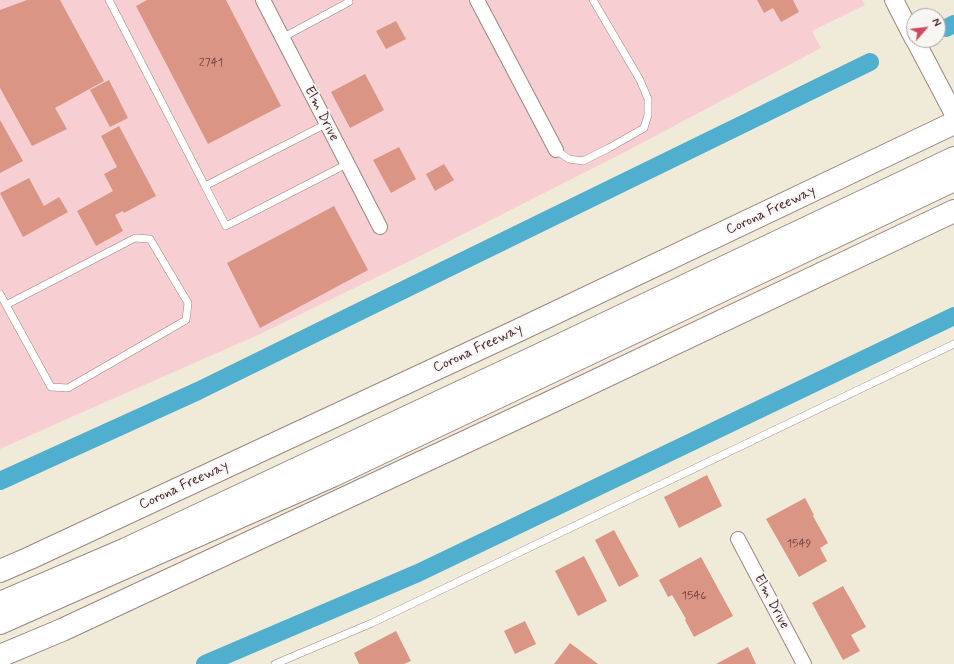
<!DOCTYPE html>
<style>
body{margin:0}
#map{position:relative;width:954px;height:664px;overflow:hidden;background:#f0ebd8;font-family:Mynerve,sans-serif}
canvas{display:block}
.north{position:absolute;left:906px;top:8px;width:40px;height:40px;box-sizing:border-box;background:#f6f6f2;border:1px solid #b1a0a2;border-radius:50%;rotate:62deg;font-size:11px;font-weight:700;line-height:16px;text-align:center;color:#4a1f2b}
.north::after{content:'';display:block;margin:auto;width:14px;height:18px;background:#d1495b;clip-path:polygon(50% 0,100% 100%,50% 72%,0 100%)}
</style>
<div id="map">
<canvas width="954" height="664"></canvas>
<div class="north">N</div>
</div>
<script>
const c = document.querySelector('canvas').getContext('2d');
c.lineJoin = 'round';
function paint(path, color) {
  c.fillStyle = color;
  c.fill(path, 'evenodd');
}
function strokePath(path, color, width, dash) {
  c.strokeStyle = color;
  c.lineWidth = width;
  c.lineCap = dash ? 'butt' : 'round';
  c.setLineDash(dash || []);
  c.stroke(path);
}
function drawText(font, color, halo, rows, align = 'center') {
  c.font = font + ' Mynerve,sans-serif';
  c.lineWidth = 4;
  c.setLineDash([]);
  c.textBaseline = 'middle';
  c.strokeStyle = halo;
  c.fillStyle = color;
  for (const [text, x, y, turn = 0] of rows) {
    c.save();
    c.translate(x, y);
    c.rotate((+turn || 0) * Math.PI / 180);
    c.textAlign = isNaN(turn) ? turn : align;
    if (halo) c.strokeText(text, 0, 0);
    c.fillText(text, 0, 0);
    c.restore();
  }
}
paint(new Path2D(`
 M0,0H862L865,5L812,31L821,48L625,152L420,256L258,335L85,411L0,449Z`), '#f7cfd3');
strokePath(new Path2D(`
 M946,28L954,24
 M0,481L198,391L385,299L870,62
 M205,664L418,573L954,316`), '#50afce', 18);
paint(new Path2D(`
 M27,0H60L104,81L55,108L67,129L32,146L0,88V10Z
 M147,0H226L281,106L208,144L136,6Z
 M757,0H793L799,12L781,22L773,8L764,13Z
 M396,21L406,39L386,49L376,31Z
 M365,74L384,110L350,128L331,92Z
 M109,80L128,118L110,127L90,90Z
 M0,120L23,161L0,173Z
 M119,126L156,196L124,213L123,211L115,215L123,231L96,246L77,211L113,191L104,174L117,167L101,136Z
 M399,147L416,179L391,193L373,160Z
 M444,164L454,180L435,191L426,174Z
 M29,178L44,206L59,197L68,212L23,237L0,193Z
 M334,206L368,270L260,328L227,263Z
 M707,475L722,506L679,528L664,497Z
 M805,498L814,515L813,516L828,543L820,548L827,561L799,577L766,519Z
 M614,530L639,576L619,587L595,540Z
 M584,556L607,601L578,616L555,571Z
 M701,557L733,616L694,637L685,620L686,619L672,595L668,597L659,580Z
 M843,586L866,627L851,635L860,651L843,660L812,603Z
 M525,621L536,644L515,654L504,631Z
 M396,631L411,661L404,664H359L354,653Z
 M570,643L598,664H554Z
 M748,647L756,664H716Z`), '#da9584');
const service = new Path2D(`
 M109,0L205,186L326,124
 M282,38L349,2
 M556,150L569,159L583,161L609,148L644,128L648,115V99L640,80L593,0
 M205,186L226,226L347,164
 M0,294L51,387L68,388L186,320L188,303L150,239L135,238L6,305
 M275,664L372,623L954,344`);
const minor = new Path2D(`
 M263,0L380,227
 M477,0L556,150
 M738,539L804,664`);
const tertiary = new Path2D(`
 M894,0L914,39
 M915,40L954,114`);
const motorway = new Path2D(`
 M0,571L30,558L517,331L954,123
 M0,603L126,549L539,355L954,158
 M0,623L332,476L954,180
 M0,656L62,630L551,402L954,211`);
strokePath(service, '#9d8582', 8);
strokePath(minor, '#9d8582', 16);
strokePath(tertiary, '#9d8582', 20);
strokePath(motorway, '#9d8582', 24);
strokePath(service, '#fff', 7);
strokePath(minor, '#fff', 14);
strokePath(tertiary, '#fff', 18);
strokePath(motorway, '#fff', 22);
drawText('12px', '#6e3c41', null, [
 ["2741",211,63],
 ["1549",799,544],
 ["1546",694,596]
]);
drawText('14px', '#4a1f2b', '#f6f6f2', [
 ["Elm Drive",321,114,63],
 ["Corona Freeway",771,211,-25],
 ["Corona Freeway",478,349,-25],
 ["Corona Freeway",184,486,-25],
 ["Elm Drive",771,602,62]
]);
</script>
